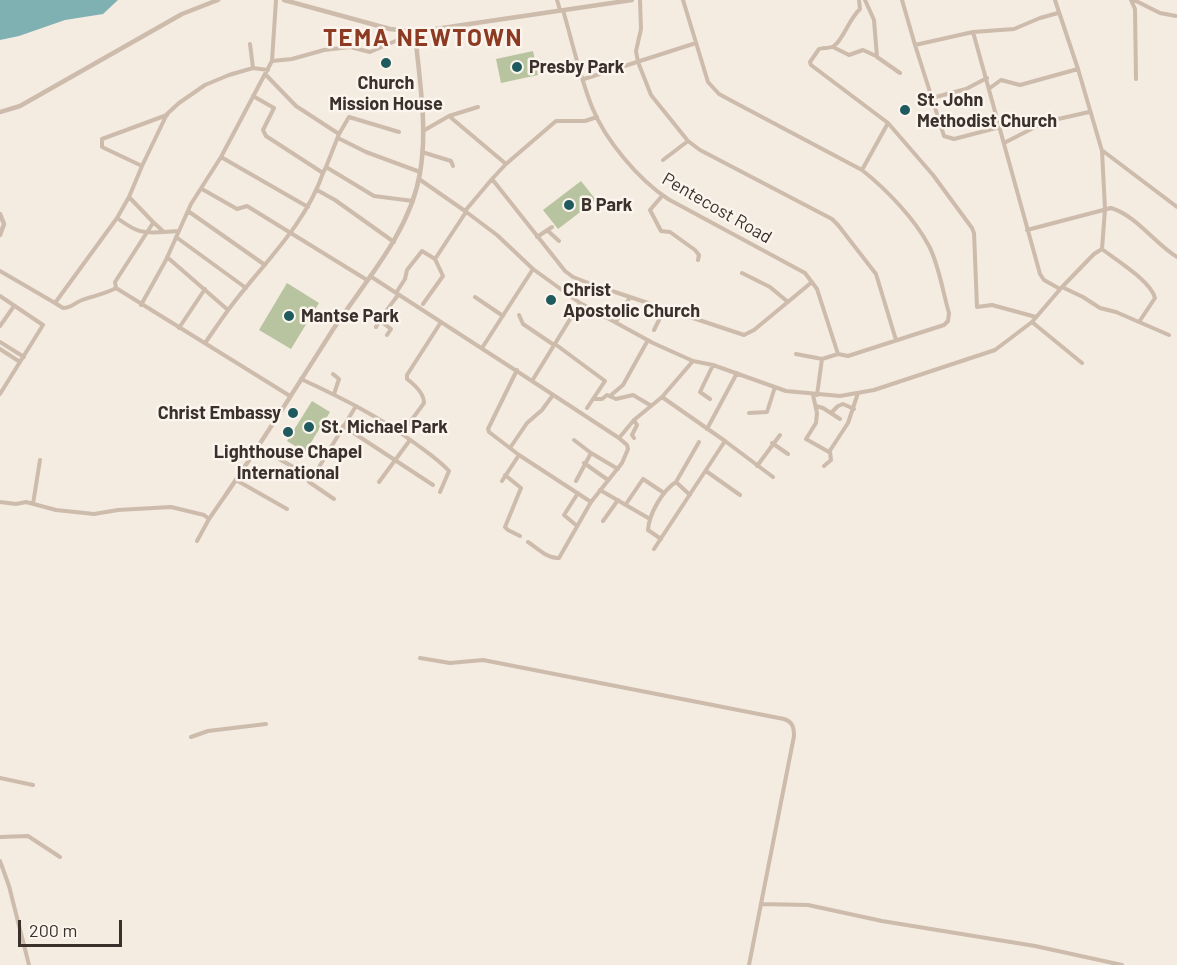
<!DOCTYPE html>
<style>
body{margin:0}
#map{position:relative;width:1177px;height:965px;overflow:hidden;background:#f4ebe1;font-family:Barlow,sans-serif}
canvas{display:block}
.scale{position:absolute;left:18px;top:920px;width:104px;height:27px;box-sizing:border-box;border:3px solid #3b302b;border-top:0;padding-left:8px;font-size:18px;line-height:21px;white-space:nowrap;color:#3b302b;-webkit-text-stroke:4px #fbf5ee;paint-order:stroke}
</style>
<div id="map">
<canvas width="1177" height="965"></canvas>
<div class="scale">200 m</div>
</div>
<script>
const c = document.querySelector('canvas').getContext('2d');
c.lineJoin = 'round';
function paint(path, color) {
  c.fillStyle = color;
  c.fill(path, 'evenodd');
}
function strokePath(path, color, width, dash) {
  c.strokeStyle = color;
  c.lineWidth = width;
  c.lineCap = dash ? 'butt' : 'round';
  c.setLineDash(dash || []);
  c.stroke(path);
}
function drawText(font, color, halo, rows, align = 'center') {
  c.font = font + ' Barlow,sans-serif';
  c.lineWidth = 5;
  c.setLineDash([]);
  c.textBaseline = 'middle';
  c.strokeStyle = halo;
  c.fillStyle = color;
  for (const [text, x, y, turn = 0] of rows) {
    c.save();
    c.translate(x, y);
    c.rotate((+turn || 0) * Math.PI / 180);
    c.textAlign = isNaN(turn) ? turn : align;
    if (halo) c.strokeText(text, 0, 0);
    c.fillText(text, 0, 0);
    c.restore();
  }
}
paint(new Path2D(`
 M533,51L538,75L501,83L496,59Z
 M581,181L596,200L558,229L543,210Z
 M287,283L319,303L291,349L259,330Z
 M312,401L330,412L305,452L287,441Z`), '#b8c4a0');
paint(new Path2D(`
 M0,0H118L103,14L65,20L19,36L0,40Z`), '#7fb0b2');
strokePath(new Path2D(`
 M276,0L272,61L265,74L296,106L339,134
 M557,0L560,10
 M640,0L641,29L636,51L638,62L651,95L688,141L700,150L832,219L838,225L876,274L896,340
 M683,0L708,82L719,94L730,100L862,170C886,189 915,219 929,246C939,265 943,293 949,313L948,321L944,325L848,356L838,354L822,359L796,354
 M859,0L860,9C849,19 843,40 834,46C830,49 824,47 819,49L810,62L811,65L888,123L862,170
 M865,0L874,20L877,57L900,73
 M902,0L915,45L973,32
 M1131,0L1135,9L1136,79
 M1134,0L1160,13L1176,16
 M563,10C572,41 580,77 592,107C605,140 639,180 668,199L805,273L817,289L838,354
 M1058,13L1040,18L1014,29L973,32L1040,274L1044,280L1060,289
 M250,44L253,68
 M915,45L944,136L954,139L1000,127
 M833,47L849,55L863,50L876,56
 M272,61L292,59L324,50L350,47L370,52L414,33
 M584,79L696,43
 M990,88L1001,80L1020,85L1078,69
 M253,96L274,108L263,130L266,136L323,173L326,167L374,196L413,201
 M932,98L966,89L987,78
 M449,116L506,164
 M597,117L585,121H556L506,164L492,179L565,271L573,277L591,284L744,335L754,330L812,282
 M888,123L933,175L972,228L974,233L977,307L992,305L1036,317
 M423,131L449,116L478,107
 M338,138L366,152L420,172
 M1004,143L1045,122L1089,112
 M1103,151L1177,207
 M422,152L451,161L453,166
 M221,157L308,207
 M663,160L688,141
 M142,166L102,147V139L167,115
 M326,167L339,134L349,117L399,132
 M419,179L465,211
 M492,179L465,211L497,235L533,269L580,303L653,343L693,361L713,365L786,391L840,396L874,390L995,350L1032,322L1062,287L1094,254L1102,249L1105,209L1102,151L1078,69L1055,0
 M202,189L237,209L247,206L367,280
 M317,190L335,200L394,242
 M662,196L650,210L661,231L670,232L695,250L699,255L698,260
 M188,211L265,265
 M117,218C135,231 141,234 164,232
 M547,230L559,241
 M1027,230L1111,208C1137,216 1154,243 1177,257
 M179,231L164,232L153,222L129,197L142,166L167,114L179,103L205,85L229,75L253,68L268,70
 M176,237L246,288
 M537,237L552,227
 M1102,249C1116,260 1151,281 1155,298L1139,322
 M167,257L228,310
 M0,271L55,303L117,218L129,197
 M742,273L770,287L788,302
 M370,276L532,381L580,303
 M1062,287L1083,297L1100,308L1116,312L1169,335
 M116,288L290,396
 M116,288L115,282L153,223
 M396,293L405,279L407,270L422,251L435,259L466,212
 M0,296L43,325L0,394
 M475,297L503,316
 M55,303L63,308C72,308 74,303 82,300C93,296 105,294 116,288
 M423,304L443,276L435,259
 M141,305L166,260L191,204L221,157L265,74
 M519,315L523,324L554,345
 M379,320L391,329L387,335
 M616,322L630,297
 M1032,322L1082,363
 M0,326L14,306
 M376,327C382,315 390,306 398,295
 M179,328L205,289
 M654,330L665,308
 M0,342L24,357
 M205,343C215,329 224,315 235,301C266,261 306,223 323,173
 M555,344L605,381L587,408
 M482,348L533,269
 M0,349L20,362
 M517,370L488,429L489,432L519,455L591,502
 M333,374L339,379L334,394
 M301,379C342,398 380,417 416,444C427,452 439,460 449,471L440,492
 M813,395L817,413L816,423L806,439L829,452L848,423L858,393
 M817,395L822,359
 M610,396L623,385L648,340
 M594,399H602L607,395L616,399L633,395L650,405
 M710,399L700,392L713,365
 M816,406L823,408L840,419
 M749,413L767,412L775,387
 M831,413L838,406L843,404L854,409
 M343,426L433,485
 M707,429L737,373
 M402,433L424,403C424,393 415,385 407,379V375L441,322
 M619,438L634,420L662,397
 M634,438L632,435L637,425L634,420
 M574,440L591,453
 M725,441L773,477
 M772,443L788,454
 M257,447L308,475
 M510,448L527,423L542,410L553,395
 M584,463L608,480
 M757,466L780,435
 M824,466L831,460L830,452
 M706,471L740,495
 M308,475L316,472L356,406
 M308,475L309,482L334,499
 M505,475L521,488L505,527L508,530L520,536
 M236,480L287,509
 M502,481L519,455
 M576,481L591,453L618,469
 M379,482L410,440
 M600,490L650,519
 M690,495L676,482L699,442
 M0,502L16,504L26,502L56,510L94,514L118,510L171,507L204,515L209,519
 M33,504L40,460
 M626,504L643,479L664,493
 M603,521L618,500
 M577,526L564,515L578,493
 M661,539L648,530C649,514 662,491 676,482
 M197,541L209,519L227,493
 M528,542C537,548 548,559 559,558L591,502L622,463L628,449L627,445L619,438L532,381
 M654,549L725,441L662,397L693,361
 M420,658L450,663L483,660L784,719C793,722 794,728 794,736L749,965
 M191,737L208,731L266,724
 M0,778L33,785
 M0,837L28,836L60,857
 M0,861L9,886L29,965
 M761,904L808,905L882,921L1035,946L1122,965`), '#cdbbac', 4);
strokePath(new Path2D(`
 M284,0L390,29L415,32L632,0
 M0,112L20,106L182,14L218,0
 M0,214L4,224L0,235
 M227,493C264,439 299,383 334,328C366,280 410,232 420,173C428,127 419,78 415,32`), '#cdbbac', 4.5);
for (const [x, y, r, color] of [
 [386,63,6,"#1f5a5e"],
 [517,67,6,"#1f5a5e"],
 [905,110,6,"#1f5a5e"],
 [569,205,6,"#1f5a5e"],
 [551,300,6,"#1f5a5e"],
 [289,316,6,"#1f5a5e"],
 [293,413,6,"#1f5a5e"],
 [309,427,6,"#1f5a5e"],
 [288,432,6,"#1f5a5e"]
]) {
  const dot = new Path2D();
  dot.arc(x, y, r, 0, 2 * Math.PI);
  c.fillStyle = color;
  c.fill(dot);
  strokePath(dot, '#fbf5ee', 2);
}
drawText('bold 18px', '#3b302b', '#fbf5ee', [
 ["Presby Park",529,67],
 ["Church",386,83,"center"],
 ["Mission House",386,104,"center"],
 ["St. John",917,100],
 ["Methodist Church",917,121],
 ["B Park",581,205],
 ["Christ",563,290],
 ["Apostolic Church",563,311],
 ["Mantse Park",301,316],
 ["Christ Embassy",281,413,"right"],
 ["St. Michael Park",321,427],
 ["Lighthouse Chapel",288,452,"center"],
 ["International",288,473,"center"]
], 'left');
drawText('18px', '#3b302b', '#fbf5ee', [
 ["Pentecost Road",717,208,30]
]);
c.letterSpacing = '1.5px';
drawText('bold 24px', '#8c3b22', '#fbf5ee', [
 ["TEMA NEWTOWN",423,38]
]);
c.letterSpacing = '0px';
</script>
